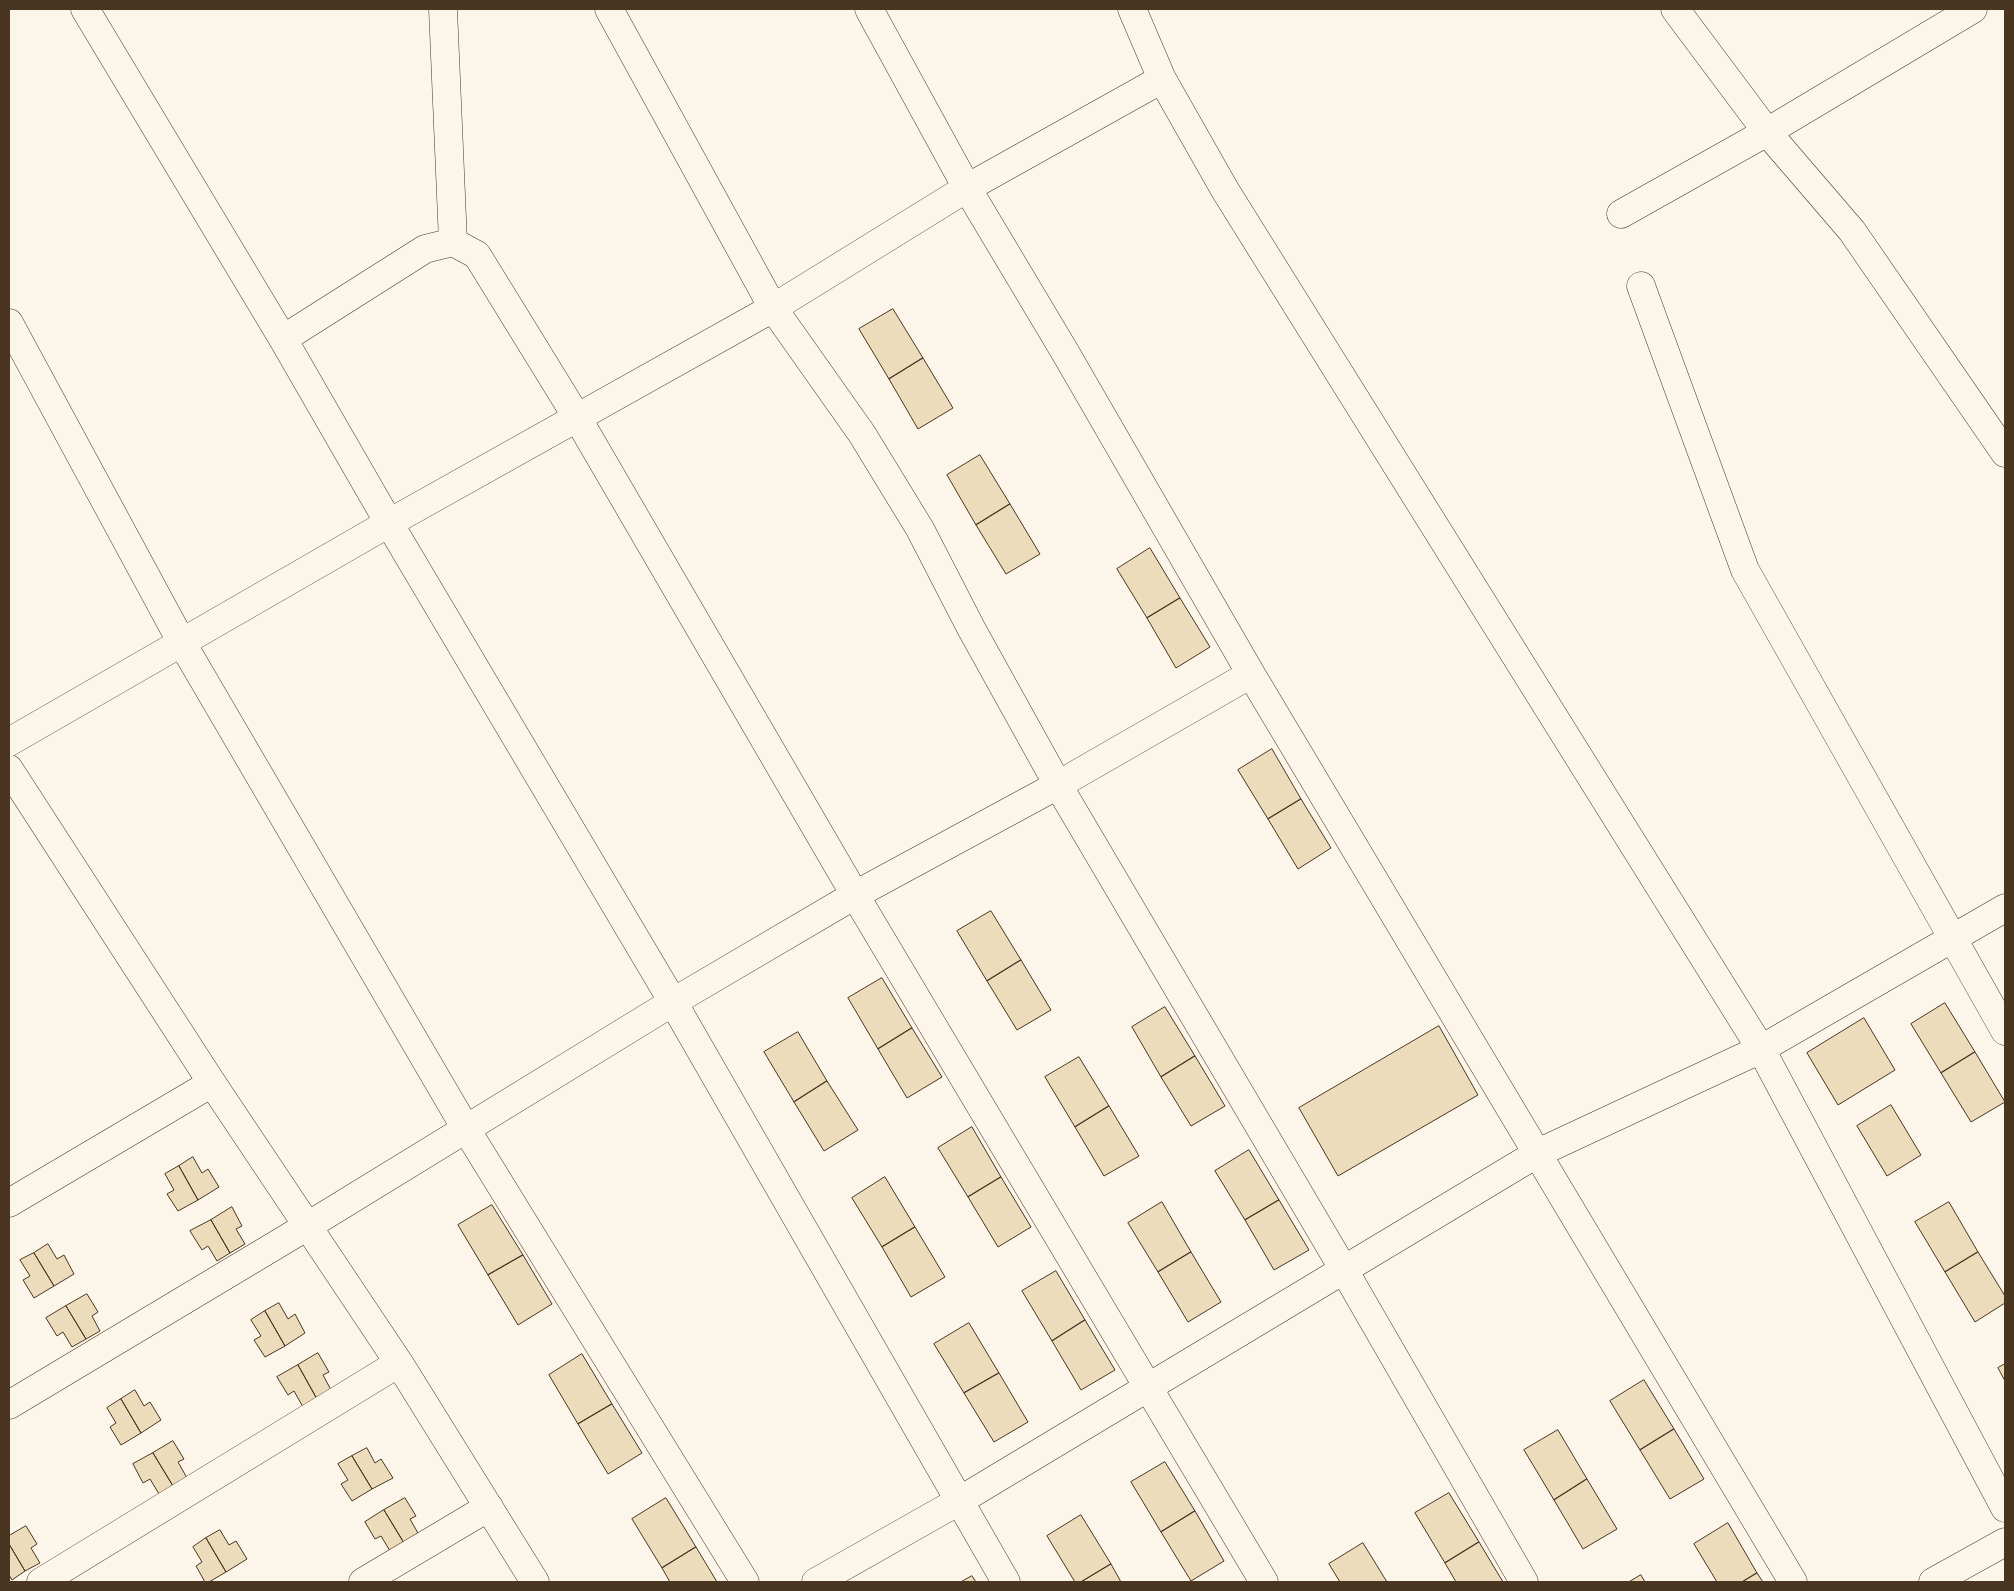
<!DOCTYPE html>
<style>
body{margin:0}
#map{position:relative;width:2014px;height:1591px;overflow:hidden;background:#fbf6e9;font-family:"Exo 2",sans-serif}
canvas{display:block}
.frame{position:absolute;inset:0;border:10px solid #4a3520;pointer-events:none}
</style>
<div id="map">
<canvas width="2014" height="1591"></canvas>
<div class="frame"></div>
</div>
<script>
const c = document.querySelector('canvas').getContext('2d');
c.lineJoin = 'round';
function paint(path, color) {
  c.fillStyle = color;
  c.fill(path, 'evenodd');
}
function strokePath(path, color, width, dash) {
  c.strokeStyle = color;
  c.lineWidth = width;
  c.lineCap = dash ? 'butt' : 'round';
  c.setLineDash(dash || []);
  c.stroke(path);
}
const building = new Path2D(`
 M893,309L923,358L889,379L859,329Z
 M923,358L953,408L918,429L889,379Z
 M980,455L1010,504L976,525L947,475Z
 M1010,504L1040,554L1006,574L976,525Z
 M1150,548L1180,598L1147,618L1117,569Z
 M1180,598L1210,647L1176,668L1147,618Z
 M1272,749L1301,799L1268,819L1238,770Z
 M1301,799L1331,848L1298,869L1268,819Z
 M991,911L1021,960L987,981L957,931Z
 M1021,960L1051,1010L1017,1030L987,981Z
 M882,978L912,1028L878,1049L848,998Z
 M1945,1003L1975,1052L1941,1073L1911,1024Z
 M1165,1007L1195,1056L1161,1077L1132,1027Z
 M1864,1018L1895,1070L1838,1105L1807,1053Z
 M1439,1026L1478,1095L1338,1176L1299,1108Z
 M912,1028L942,1077L907,1098L878,1049Z
 M798,1032L827,1081L794,1102L764,1052Z
 M1975,1052L2005,1102L1971,1122L1941,1073Z
 M1195,1056L1225,1106L1191,1126L1161,1077Z
 M1079,1057L1109,1106L1075,1127L1045,1077Z
 M827,1081L858,1130L824,1151L794,1102Z
 M1891,1105L1921,1155L1887,1176L1857,1126Z
 M1109,1106L1139,1156L1104,1176L1075,1127Z
 M972,1127L1001,1177L968,1197L938,1148Z
 M1249,1150L1279,1200L1245,1220L1215,1171Z
 M193,1157L202,1173L208,1169L219,1187L198,1200L179,1166Z
 M179,1166L198,1200L178,1211L167,1194L174,1190L165,1174Z
 M885,1177L915,1227L882,1247L852,1198Z
 M1001,1177L1031,1227L998,1247L968,1197Z
 M1279,1200L1309,1250L1274,1270L1245,1220Z
 M1162,1202L1191,1252L1158,1272L1128,1223Z
 M1949,1202L1978,1252L1945,1272L1915,1222Z
 M492,1205L523,1255L488,1275L458,1225Z
 M232,1207L242,1226L236,1229L245,1244L230,1253L211,1220Z
 M211,1220L230,1253L217,1261L208,1246L202,1250L190,1231Z
 M915,1227L945,1277L911,1297L882,1247Z
 M48,1244L57,1259L64,1255L74,1274L54,1286L34,1253Z
 M1191,1252L1221,1302L1188,1322L1158,1272Z
 M1978,1252L2005,1296V1303L1975,1322L1945,1272Z
 M34,1253L54,1286L34,1298L23,1280L30,1276L20,1260Z
 M523,1255L552,1304L518,1325L488,1275Z
 M1056,1271L1085,1320L1052,1341L1022,1291Z
 M87,1294L98,1312L92,1316L100,1331L86,1339L66,1306Z
 M279,1303L288,1319L295,1314L305,1333L285,1346L265,1311Z
 M66,1306L86,1339L72,1347L63,1332L57,1336L46,1318Z
 M265,1311L285,1346L265,1357L254,1340L261,1336L251,1320Z
 M1085,1320L1115,1370L1081,1390L1052,1341Z
 M969,1323L999,1373L964,1393L934,1344Z
 M318,1353L329,1372L323,1375L331,1390L317,1399L298,1365Z
 M582,1354L612,1404L578,1424L549,1375Z
 M2005,1364V1381L1998,1368Z
 M298,1365L317,1399L303,1407L294,1391L288,1395L277,1377Z
 M999,1373L1028,1422L994,1442L964,1393Z
 M1644,1380L1674,1429L1640,1450L1610,1401Z
 M135,1390L144,1406L150,1402L161,1420L141,1433L121,1399Z
 M121,1399L141,1433L121,1445L110,1427L116,1423L107,1408Z
 M612,1404L642,1453L608,1474L578,1424Z
 M1674,1429L1704,1479L1670,1499L1640,1450Z
 M1558,1430L1587,1479L1554,1500L1524,1450Z
 M173,1441L184,1459L178,1462L187,1478L173,1486L153,1453Z
 M367,1448L375,1463L381,1459L393,1478L372,1489L352,1456Z
 M153,1453L173,1486L159,1494L150,1479L143,1483L133,1464Z
 M352,1456L372,1489L352,1501L341,1484L348,1480L338,1464Z
 M1165,1462L1195,1511L1161,1532L1131,1482Z
 M1587,1479L1617,1529L1583,1549L1554,1500Z
 M1449,1493L1479,1542L1445,1563L1415,1513Z
 M405,1498L416,1516L410,1519L419,1535L404,1543L384,1510Z
 M666,1498L696,1547L662,1568L632,1519Z
 M384,1510L404,1543L390,1551L381,1536L375,1539L365,1522Z
 M1195,1511L1224,1561L1191,1581L1161,1532Z
 M1081,1515L1111,1564L1081,1582H1075L1047,1536Z
 M1728,1523L1757,1573L1742,1582H1717L1694,1544Z
 M26,1526L37,1544L31,1548L40,1563L25,1571L9,1544V1536Z
 M220,1530L229,1545L236,1541L247,1559L226,1572L206,1538Z
 M206,1538L226,1572L209,1582H205L196,1566L202,1562L193,1547Z
 M1479,1542L1503,1582H1456L1445,1563Z
 M1363,1543L1387,1582H1340L1329,1564Z
 M9,1544L25,1571L12,1580L9,1575Z
 M696,1547L717,1582H670L662,1568Z
 M1111,1564L1121,1582H1081Z
 M1757,1573L1763,1582H1742Z
 M1641,1575L1645,1582H1629Z
 M972,1576L976,1582H961Z`);
paint(building, '#ecdcbc');
strokePath(building, '#4a3520', 1);
const street = new Path2D(`
 M85,9L283,339L389,523L673,1002L1006,1582
 M443,9L453,242
 M609,9L773,308L862,434L920,529L971,628L1058,785L1344,1270L1524,1582
 M869,9L967,188L1065,352L1251,674L1793,1582
 M1132,9L1162,79L1225,190L1761,1049L2005,1508
 M1675,9L1767,132L1852,231L2005,453
 M1621,214L1767,132L1973,9
 M1641,286L1745,570L2005,1031
 M9,323L182,643L466,1129L745,1582
 M283,339L425,249L453,242L477,255L578,419L855,895L1264,1582
 M9,742L389,523L773,308L967,188L1162,79
 M9,769L212,1083L399,1363L535,1582
 M9,1203L212,1083
 M9,1405L306,1227L673,1002L855,895L1058,785L1251,674
 M41,1582L399,1363
 M363,1582L489,1507
 M816,1582L959,1501L1538,1153L1761,1049L2005,908
 M1933,1582L2005,1542`);
strokePath(street, '#4a3520', 29);
strokePath(street, '#fbf6e9', 28);
</script>
